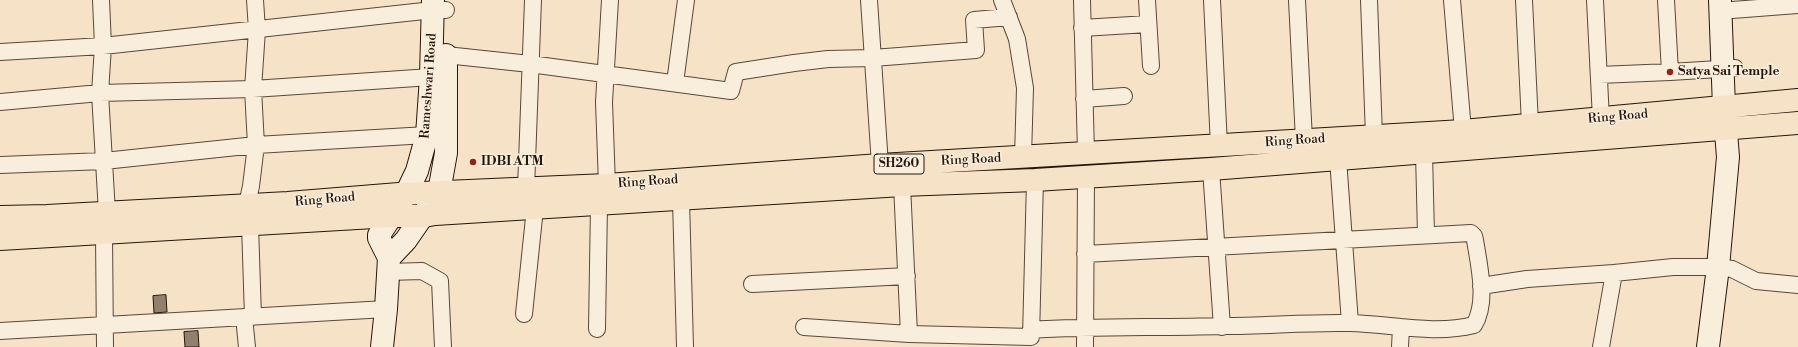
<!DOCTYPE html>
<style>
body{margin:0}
canvas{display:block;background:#f6e3c7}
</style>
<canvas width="1798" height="347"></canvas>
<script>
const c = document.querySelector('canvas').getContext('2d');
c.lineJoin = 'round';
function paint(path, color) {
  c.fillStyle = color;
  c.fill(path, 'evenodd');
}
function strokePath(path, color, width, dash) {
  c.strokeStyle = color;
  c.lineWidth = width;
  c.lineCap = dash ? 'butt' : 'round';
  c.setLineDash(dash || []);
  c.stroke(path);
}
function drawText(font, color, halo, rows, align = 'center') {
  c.font = font + ' "Libre Bodoni",serif';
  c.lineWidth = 3;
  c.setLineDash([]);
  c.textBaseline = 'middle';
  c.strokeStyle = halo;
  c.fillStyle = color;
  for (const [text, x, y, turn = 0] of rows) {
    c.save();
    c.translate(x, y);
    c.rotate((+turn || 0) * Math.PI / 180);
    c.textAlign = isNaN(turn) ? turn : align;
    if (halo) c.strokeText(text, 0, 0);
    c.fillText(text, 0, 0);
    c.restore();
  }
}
const building = new Path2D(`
 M166,295L167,312L154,313L153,296Z
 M198,331L199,347H185L184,332Z`);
paint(building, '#92806c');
strokePath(building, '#25150a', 1);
const street = new Path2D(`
 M101,0L103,46L100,93L107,213
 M869,0L880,165
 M1002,0L1017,39L1025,88L1023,157
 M1082,0L1086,153
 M1147,0L1151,66
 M1212,0L1219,146
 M1297,0L1304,140
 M1369,0L1374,136
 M1452,0L1463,131
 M1524,0L1530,124
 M1595,0L1601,119
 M1732,10L1798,5
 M1082,28L1148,24
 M0,52L103,46L433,10H446
 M446,55L530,64L731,91L736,72L794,63L828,59L873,58L976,50L974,20L1009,17
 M1670,72L1735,68
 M1599,75L1670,72L1666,0
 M675,83L686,0
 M1084,99L1124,96
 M0,102L100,93L253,89L431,77
 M1424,153L1426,235
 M1338,159L1350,323
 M0,165L104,161L256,145L253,89L257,30L255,0
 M1211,169L1222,327
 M607,185L604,102L610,0
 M902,185L909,334L1031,337L1035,180
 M526,189L533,0
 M681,200L685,347
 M247,205L251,186L256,145L427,135
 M250,225L253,317
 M104,234L105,347
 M388,272L422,271L440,281L443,347
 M752,284L907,276
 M1481,286L1527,279L1614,273
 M524,314L535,208
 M244,317L247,347
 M804,327L909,334
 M597,329L599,204
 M1031,330C1095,326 1159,328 1222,326C1265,326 1308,322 1350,323C1391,324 1434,335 1474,325C1488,302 1479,265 1475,240L1474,236L1471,233L1085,254
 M0,331L386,309
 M1085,347L1086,176
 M1400,347L1401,327
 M1601,347L1614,273L1673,267H1718L1732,269L1756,281L1798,285`);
const secondary = new Path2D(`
 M389,258L406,240L439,192L446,153V55
 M382,347L386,309L389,258L379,238V235L406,194L417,171L427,135L431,77L433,0
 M1708,347L1718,267L1728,157L1724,107L1720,0`);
const highway = new Path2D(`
 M0,217L47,216L288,203L399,194L607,185L880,165L1463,131L1798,100
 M0,239L391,216H424L435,214L902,185L1035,180L1211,169L1798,123`);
strokePath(street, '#594839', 18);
strokePath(secondary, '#25150a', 24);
strokePath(highway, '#25150a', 24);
strokePath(street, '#f9eddb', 16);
strokePath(secondary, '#f9eddb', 22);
strokePath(highway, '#f6e3c7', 22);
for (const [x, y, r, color] of [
 [1670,72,4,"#8f2418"],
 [473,162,4,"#8f2418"]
]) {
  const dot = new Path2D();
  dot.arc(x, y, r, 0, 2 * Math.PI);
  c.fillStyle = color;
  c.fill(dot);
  strokePath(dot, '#f9eddb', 1.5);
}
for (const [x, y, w] of [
 [899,164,50]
]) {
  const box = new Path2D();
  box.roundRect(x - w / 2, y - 10, w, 20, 3);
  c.fillStyle = '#f9eddb';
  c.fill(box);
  strokePath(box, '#25150a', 1);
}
drawText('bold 12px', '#25150a', null, [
 ["SH260",899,164]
]);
drawText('bold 13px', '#25150a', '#f9eddb', [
 ["Satya Sai Temple",1678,72],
 ["IDBI ATM",481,162]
], 'left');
drawText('13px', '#25150a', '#f9eddb', [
 ["Rameshwari Road",429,86,-86],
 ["Ring Road",1618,117,-5],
 ["Ring Road",1295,141,-4],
 ["Ring Road",971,160,-3],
 ["Ring Road",648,182,-4],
 ["Ring Road",325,200,-5]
]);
</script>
